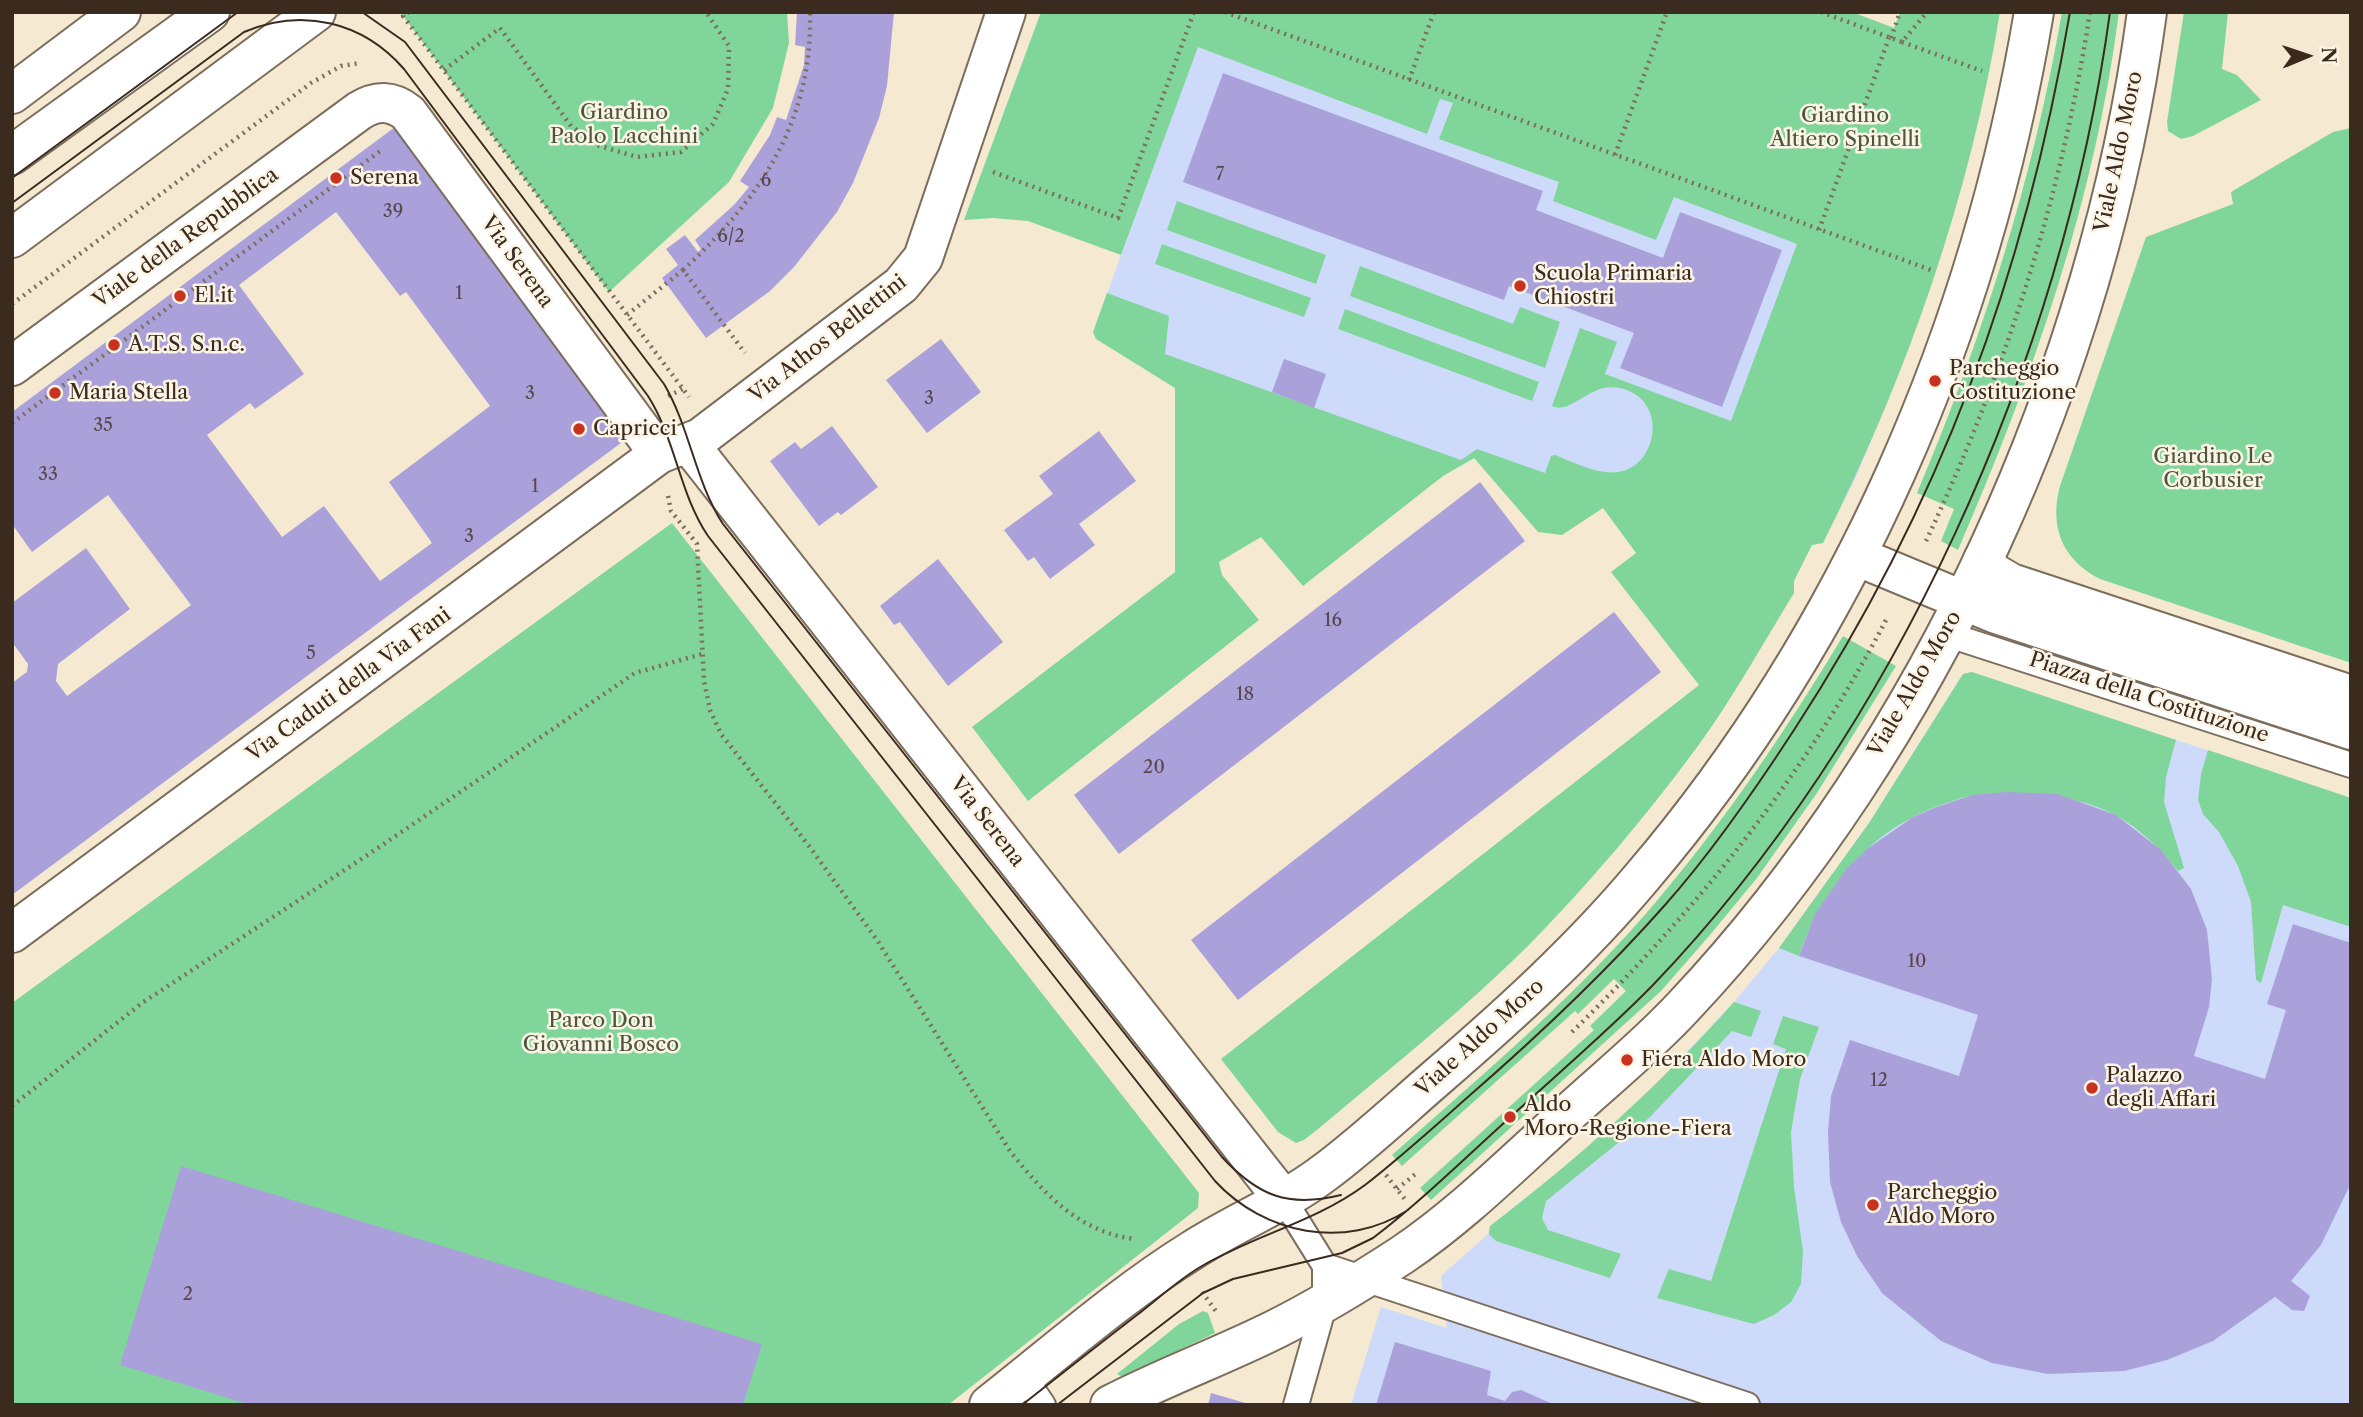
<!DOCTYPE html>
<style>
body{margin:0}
#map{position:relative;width:2363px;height:1417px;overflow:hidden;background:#f5ead1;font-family:"Libre Caslon Text",serif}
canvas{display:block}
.frame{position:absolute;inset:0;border:14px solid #3b2a1e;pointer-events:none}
.north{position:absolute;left:2272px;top:21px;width:70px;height:70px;-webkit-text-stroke:5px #fcf5e5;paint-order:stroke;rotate:88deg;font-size:19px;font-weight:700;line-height:28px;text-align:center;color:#3b2a1e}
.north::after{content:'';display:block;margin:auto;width:24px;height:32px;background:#3b2a1e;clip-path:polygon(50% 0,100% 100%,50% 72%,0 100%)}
</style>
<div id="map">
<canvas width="2363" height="1417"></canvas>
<div class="frame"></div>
<div class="north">N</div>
</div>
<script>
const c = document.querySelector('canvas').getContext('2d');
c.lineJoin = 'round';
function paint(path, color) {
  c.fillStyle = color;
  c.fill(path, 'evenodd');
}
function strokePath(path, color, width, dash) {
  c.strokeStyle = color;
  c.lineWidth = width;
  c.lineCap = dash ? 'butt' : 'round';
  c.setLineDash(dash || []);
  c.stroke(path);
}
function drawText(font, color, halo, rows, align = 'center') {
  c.font = font + ' "Libre Caslon Text",serif';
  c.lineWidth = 5;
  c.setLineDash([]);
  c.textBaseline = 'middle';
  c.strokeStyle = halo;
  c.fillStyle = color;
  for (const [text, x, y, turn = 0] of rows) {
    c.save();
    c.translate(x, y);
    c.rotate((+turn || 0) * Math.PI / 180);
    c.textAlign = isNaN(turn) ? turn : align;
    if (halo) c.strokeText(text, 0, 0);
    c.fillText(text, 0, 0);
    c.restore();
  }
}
paint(new Path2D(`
 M1212,15L1933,279L1889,399L1855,479L1823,543L1475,458L1443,476L1096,339L1093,332L1208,17Z
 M1972,672L2351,798V1405H1351L1381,1307L1447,1328L1441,1276L1488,1234L1490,1226L1594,1143L1638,1103L1734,1002L1779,948L1869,823L1963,674Z`), '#cedafa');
paint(new Path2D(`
 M400,12H787L789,43L773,108L729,182L609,292Z
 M1041,12H1852L1894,28L1900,12H2000C1970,197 1907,376 1823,543L1812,545L1794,581V593C1762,645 1732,700 1695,750C1644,819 1587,886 1527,947C1463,1010 1392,1067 1323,1125L1304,1140L1296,1143L1278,1132L1221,1059L1699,685L1611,572L1636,553L1603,508L1562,535L1538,532L1474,458L1443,476L1303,586L1261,537L1219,562L1222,575L1259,620L1028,801L972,727L1175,572V388L1096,339L1093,332L1107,293L1169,316L1165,354L1461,460L1477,449L1545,473L1551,456L1555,455C1573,462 1597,475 1618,472C1655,467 1666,411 1633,393C1593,372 1576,416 1552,406L1580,328L1617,342L1605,374L1731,421L1797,244L1674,197L1656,240L1553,201L1559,182L1439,139L1453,103L1440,99L1427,134L1198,47L1121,255L1028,221L993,218L964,220Z
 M2062,12H2119C2095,200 2033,377 1958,550L1941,541L1954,509L1917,493C1983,337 2033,179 2062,12Z
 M2184,12H2228L2222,69L2237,75L2261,100L2193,136L2181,139L2168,131L2167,122Z
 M2351,128V663L2100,579C2062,560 2049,526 2060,486L2146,237L2233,204L2231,192L2333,132Z
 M1177,201L1326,255L1316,284L1167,230Z
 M1162,244L1311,298L1304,317L1155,264Z
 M1360,266L1513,324L1520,307L1560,322L1545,368L1350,296Z
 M1345,309L1539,382L1532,401L1338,329Z
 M672,523L1199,1193L1198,1208L948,1405H12V1003Z
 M1843,636L1896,666L1817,793L1757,878L1710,935L1661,991L1431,1200L1420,1188L1594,1030L1590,1026L1626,991L1614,979L1578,1014L1575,1011L1402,1166L1392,1155C1484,1073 1581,992 1660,897C1729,815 1788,727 1843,636Z
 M1972,672L2176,740L2166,777L2164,802L2184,868L2178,871C2133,814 2089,794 2017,795C2003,795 1989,794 1975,795C1965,796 1954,801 1944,804C1873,827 1822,887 1799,956L1779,948L1869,823L1963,674Z
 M2208,750L2351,798V927L2283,905L2261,983L2256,980L2251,902L2238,866L2219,832L2203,814L2198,800L2201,774Z
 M1734,1002L1761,1011L1751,1037L1732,1031L1649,1118L1546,1201L1542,1218L1548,1230L1621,1254L1610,1278L1496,1241L1489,1234L1490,1226C1579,1158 1660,1085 1734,1002Z
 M1783,1016L1819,1027L1800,1079L1791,1132L1794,1187L1803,1252L1801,1284L1791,1302L1774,1315L1754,1324L1657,1298L1669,1269L1711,1281L1786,1049L1773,1044Z
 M1203,1311L1208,1313L1215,1333L1123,1377L1117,1374L1179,1324Z`), '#80d69a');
paint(new Path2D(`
 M797,12H894L887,86L879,118L853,183L837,212L794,267L770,291L706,338L662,278L678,265L666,249L685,235L698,252L701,249L695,240L734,205L749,187L740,181L770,135L777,117L786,120L804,65L805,47L795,45Z
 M1223,73L1543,191L1536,210L1663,258L1680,212L1782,250L1722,407L1620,368L1634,333L1509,286L1504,300L1183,182Z
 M399,124L629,437L12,895V683L27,672L28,664L12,642V603L86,548L130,609L58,664L56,681L67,696L191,605L108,495L32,552L12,524V412ZM336,212L400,296L406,292L490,406L389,482L432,543L380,581L324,506L282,537L207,435L250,403L255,409L304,374L239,285Z
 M941,339L981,392L927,433L886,380Z
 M1284,359L1326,374L1314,408L1272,392Z
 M832,426L878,487L841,515L838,512L819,526L770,461L795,442L801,449Z
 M1099,431L1136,481L1079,524L1095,545L1050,579L1034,557L1028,561L1004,530L1053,494L1039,476Z
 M1480,482L1525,541L1119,854L1074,795Z
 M938,559L1003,642L948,686L900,622L894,625L880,606Z
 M1614,612L1661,672L1238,1000L1191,940Z
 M2009,792L2058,794L2116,815L2161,850L2191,889L2207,930L2212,979L2209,1007L2194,1056L2265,1079L2286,1010L2267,1004L2293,924L2351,943V1183L2321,1245L2291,1281L2310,1296L2304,1311L2292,1310L2275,1297L2213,1341L2167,1360L2124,1371L2048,1374L1992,1363L1941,1341L1882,1293L1857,1256L1841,1222L1830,1182L1828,1132L1831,1096L1850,1040L1959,1076L1978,1015L1799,956L1815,914L1847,868L1867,849L1913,817L1934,808L1972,795Z
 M181,1166L762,1344L743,1405H251L120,1365Z
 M1395,1342L1491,1371L1487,1395L1505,1401L1512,1392L1521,1390L1555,1405H1376Z
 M1211,1393L1249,1404V1405H1208Z`), '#aaa1da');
const service = new Path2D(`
 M1946,634L2351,765
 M1284,1200L1325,1266V1302L1296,1405
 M1325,1266L1747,1405
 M1024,1377L1043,1405`);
const minor = new Path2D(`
 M12,94L121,12
 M12,366L359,111C376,100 392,100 408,113L659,454
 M689,444L1284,1200
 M1856,556L1996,614L2351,730
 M1983,560L1994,573L2011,583L2351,695
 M12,933L659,454L700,438L901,285L923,258L1006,12`);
const secondary = new Path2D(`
 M12,155L210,12
 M12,238L316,12`);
const primary = new Path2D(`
 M989,1405C1054,1354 1122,1294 1191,1251C1234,1223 1283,1204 1324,1173C1363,1144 1398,1111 1435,1079C1508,1016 1580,951 1642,877C1851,632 1981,328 2034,12
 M1110,1405C1164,1377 1222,1356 1276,1329C1320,1307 1362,1281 1402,1255C1460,1216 1511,1165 1562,1119C1602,1082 1646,1047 1683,1007C1931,744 2099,370 2147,12`);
strokePath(service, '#7c6d5d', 28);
strokePath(minor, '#7c6d5d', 42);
strokePath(secondary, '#7c6d5d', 42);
strokePath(primary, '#7c6d5d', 42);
strokePath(new Path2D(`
 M409,12L403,16L689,397
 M1225,12L1931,270
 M1821,12L1902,42L1927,12
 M1891,38L1900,12
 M1902,42L1982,71
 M444,70L500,28L571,126L597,145L637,157L681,152L713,124L728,89L729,46L706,12
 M1409,80L1434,12
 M1615,155L1667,12
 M993,172L1118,218L1194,12
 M1819,230L1889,38
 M683,270C760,199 813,121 810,12
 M12,304L311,83L341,66L360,63
 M627,315L683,270L745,353
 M668,396L683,389
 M12,423L383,149
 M668,496L671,511L697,544L704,681L710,710L721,734L809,846L877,940L1010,1151C1043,1193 1079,1232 1134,1239
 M1926,541C2005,373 2062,196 2090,12
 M1572,1032C1696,911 1806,774 1886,620
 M12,1106L142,1003L375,850L635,673L702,654
 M1386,1175L1407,1202
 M1397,1189L1418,1172
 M1202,1292L1218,1314`), '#7c6d5d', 4.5, [2, 5]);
strokePath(service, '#fff', 24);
strokePath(minor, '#fff', 38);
strokePath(secondary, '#fff', 38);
strokePath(primary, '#fff', 38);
strokePath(new Path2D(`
 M362,12L405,42L664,384C690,428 695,481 723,524L1222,1157C1258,1196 1288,1208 1341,1195
 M12,178L238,12
 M12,203L244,32C303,7 363,22 404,69L648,396C676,440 679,493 708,536L1215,1181C1264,1234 1345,1251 1408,1210
 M1022,1405C1060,1375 1098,1345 1137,1315C1158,1299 1179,1279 1202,1266C1255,1235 1315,1222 1365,1185C1401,1157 1435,1126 1469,1096C1538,1036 1604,974 1665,905C1713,851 1755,790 1794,730C1940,506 2025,275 2070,12
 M1057,1405L1203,1293L1233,1279L1342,1253L1373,1238C1420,1202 1462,1161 1506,1121C1555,1076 1606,1033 1652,986C1896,732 2063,359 2110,12`), '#3b2a1e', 2);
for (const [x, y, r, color] of [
 [336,178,7,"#c8321e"],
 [1520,286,7,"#c8321e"],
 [180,296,7,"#c8321e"],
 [114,345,7,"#c8321e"],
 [1935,381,7,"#c8321e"],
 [55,393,7,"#c8321e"],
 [579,429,7,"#c8321e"],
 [1627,1060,7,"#c8321e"],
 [2092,1088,7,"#c8321e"],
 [1510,1117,7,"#c8321e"],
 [1873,1205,7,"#c8321e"]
]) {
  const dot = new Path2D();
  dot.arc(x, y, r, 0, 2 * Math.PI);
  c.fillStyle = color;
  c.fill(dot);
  strokePath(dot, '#fcf5e5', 2.5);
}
drawText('18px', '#57484d', null, [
 ["7",1220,175],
 ["6",766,181],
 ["39",393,212],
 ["6/2",731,237],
 ["1",459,294],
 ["3",530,394],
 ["3",929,399],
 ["35",103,426],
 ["33",48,475],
 ["1",535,487],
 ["3",469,537],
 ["16",1333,621],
 ["5",311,654],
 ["18",1245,695],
 ["20",1154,768],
 ["10",1917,962],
 ["12",1879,1081],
 ["2",188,1295]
]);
drawText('21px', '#4c553d', '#fcf5e5', [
 ["Giardino",624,113],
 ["Paolo Lacchini",624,137],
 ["Giardino",1845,116],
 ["Altiero Spinelli",1845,140],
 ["Giardino Le",2213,457],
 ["Corbusier",2213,481],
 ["Parco Don",601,1021],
 ["Giovanni Bosco",601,1045]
]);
drawText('21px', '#3b2a1e', '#fcf5e5', [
 ["Viale Aldo Moro",2119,152,-78],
 ["Viale della Repubblica",186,238,-36],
 ["Via Serena",517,262,54],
 ["Via Athos Bellettini",828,339,-38],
 ["Viale Aldo Moro",1915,684,-60],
 ["Via Caduti della Via Fani",349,685,-36],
 ["Piazza della Costituzione",2149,698,18],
 ["Via Serena",987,822,52],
 ["Viale Aldo Moro",1480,1038,-42]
]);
drawText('21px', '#3b2a1e', '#fcf5e5', [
 ["Serena",350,178],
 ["Scuola Primaria",1534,274],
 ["Chiostri",1534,298],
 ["El.it",194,296],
 ["A.T.S. S.n.c.",128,345],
 ["Parcheggio",1949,369],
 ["Costituzione",1949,393],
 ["Maria Stella",69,393],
 ["Capricci",593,429],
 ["Fiera Aldo Moro",1641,1060],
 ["Palazzo",2106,1076],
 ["degli Affari",2106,1100],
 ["Aldo",1524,1105],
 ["Moro-Regione-Fiera",1524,1129],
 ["Parcheggio",1887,1193],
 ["Aldo Moro",1887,1217]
], 'left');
</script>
